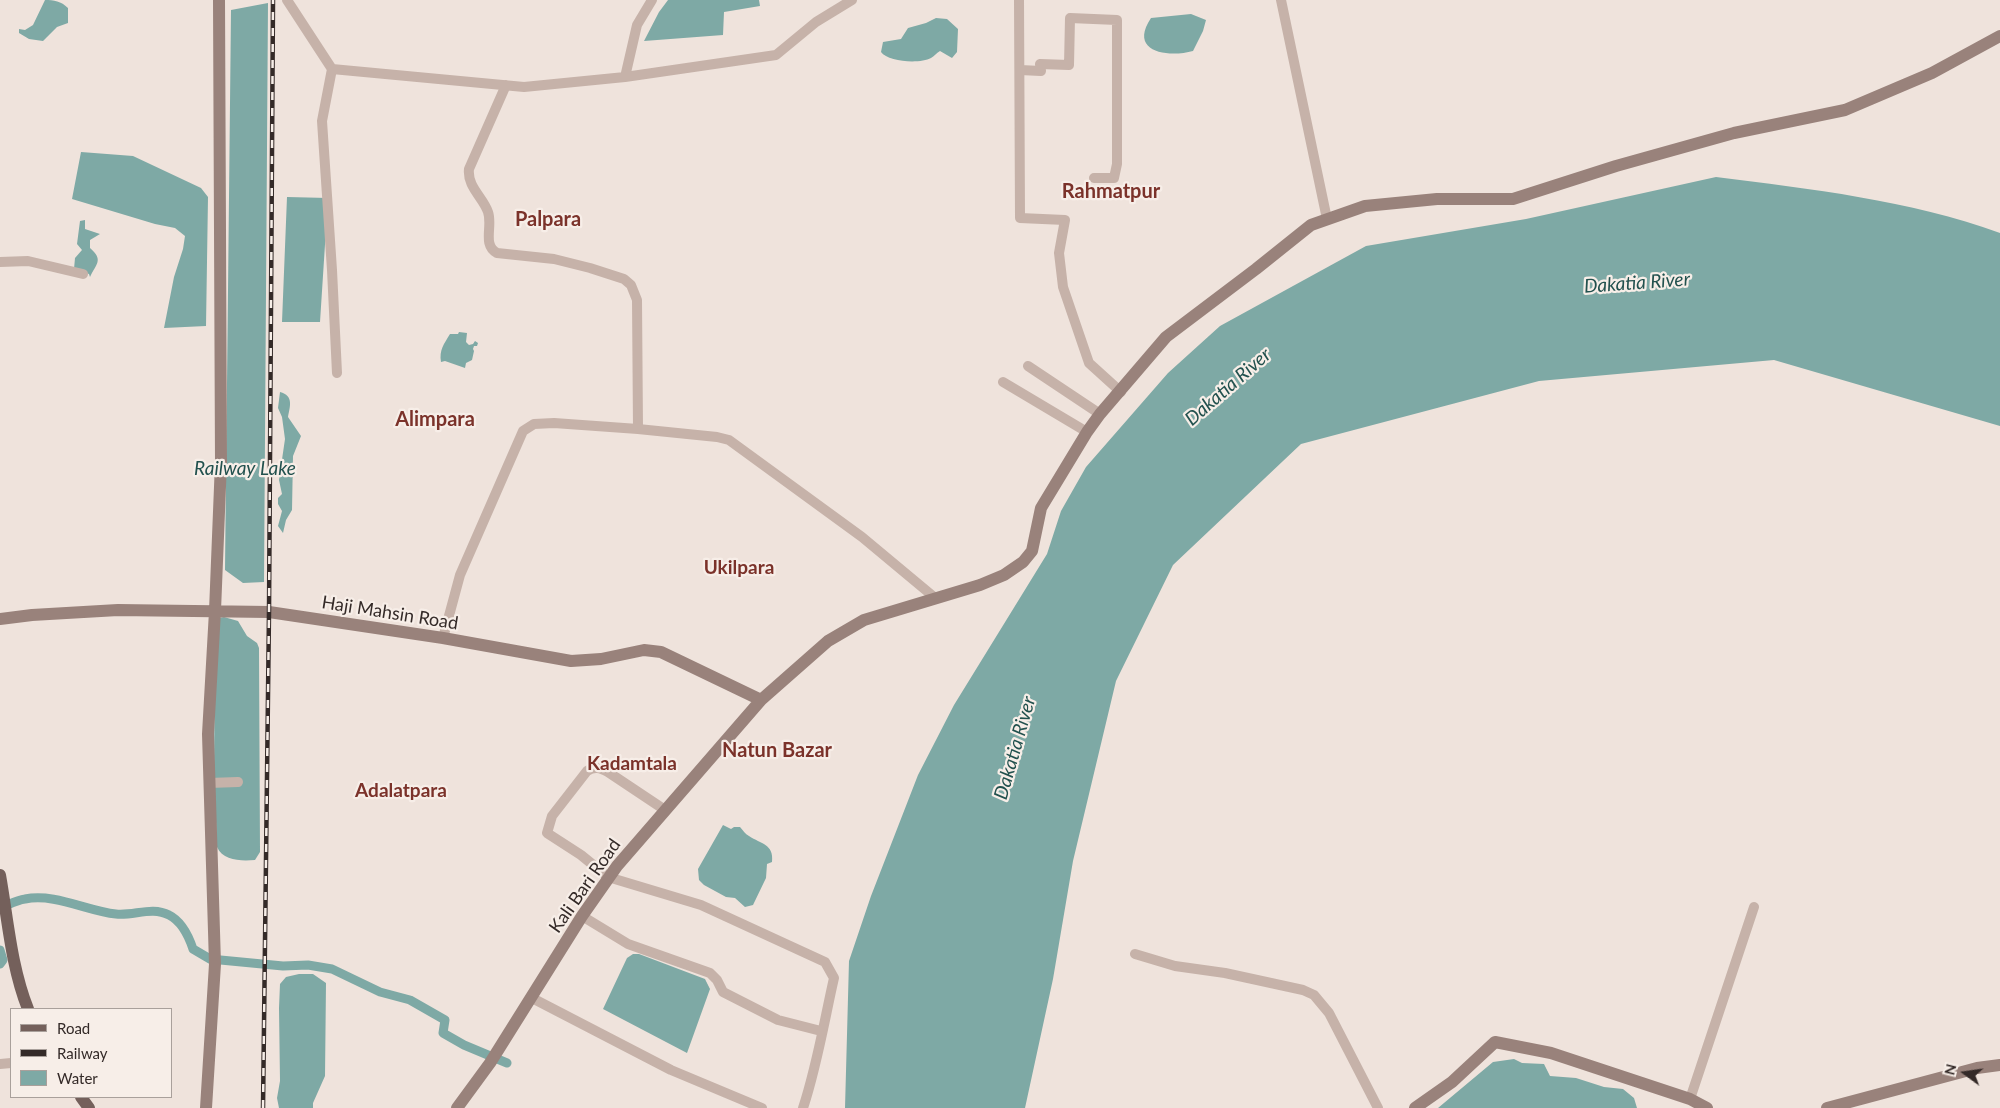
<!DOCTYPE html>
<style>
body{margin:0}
#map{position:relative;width:2000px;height:1108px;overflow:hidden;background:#efe3dc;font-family:Lato,sans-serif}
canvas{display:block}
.legend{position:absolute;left:10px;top:1008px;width:162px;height:90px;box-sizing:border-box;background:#f7eee8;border:1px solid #a9a09b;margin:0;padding:6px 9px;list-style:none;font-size:15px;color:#342a28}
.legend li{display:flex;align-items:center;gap:10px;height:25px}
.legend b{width:25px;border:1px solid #a9a09b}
.north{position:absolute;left:1940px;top:1048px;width:50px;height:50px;-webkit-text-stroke:4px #f7eee8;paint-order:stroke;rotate:284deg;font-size:14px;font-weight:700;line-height:20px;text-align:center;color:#342a28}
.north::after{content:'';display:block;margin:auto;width:18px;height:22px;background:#342a28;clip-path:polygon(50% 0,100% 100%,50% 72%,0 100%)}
</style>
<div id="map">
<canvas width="2000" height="1108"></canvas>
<ul class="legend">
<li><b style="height:6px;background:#74605b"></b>Road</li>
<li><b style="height:6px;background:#342a28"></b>Railway</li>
<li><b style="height:14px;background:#7ea9a5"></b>Water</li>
</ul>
<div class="north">N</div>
</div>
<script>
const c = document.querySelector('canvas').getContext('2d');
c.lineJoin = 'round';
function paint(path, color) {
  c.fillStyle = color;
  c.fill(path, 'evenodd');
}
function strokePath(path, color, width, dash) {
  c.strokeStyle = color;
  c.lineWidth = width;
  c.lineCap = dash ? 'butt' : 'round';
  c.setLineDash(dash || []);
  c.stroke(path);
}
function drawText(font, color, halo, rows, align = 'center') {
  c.font = font + ' Lato,sans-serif';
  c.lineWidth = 4.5;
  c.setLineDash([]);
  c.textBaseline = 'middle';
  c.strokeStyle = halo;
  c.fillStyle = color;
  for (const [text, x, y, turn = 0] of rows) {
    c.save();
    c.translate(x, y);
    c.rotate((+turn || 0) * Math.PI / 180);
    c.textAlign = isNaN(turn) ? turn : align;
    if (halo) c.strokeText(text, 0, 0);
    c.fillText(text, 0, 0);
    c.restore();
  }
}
paint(new Path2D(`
 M45,0C54,0 61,1 68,8V23L57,27L43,41L29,39L19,33V29L25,30L33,25Z
 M668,0H759L760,6L724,12L723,35L644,41L659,12Z
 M268,3L264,582L243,583L225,570L231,10Z
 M1191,14L1206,20L1203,31L1193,51C1168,58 1128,52 1151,18Z
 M936,18L947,19L958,29L957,52L952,58L940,51C936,53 935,56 931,58C920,64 888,62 881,52L883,42L901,39L908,28L926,23Z
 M81,152L133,156L201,188L208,197L206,326L164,328L174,277L183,249L185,236L175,228L155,224L72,199Z
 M1716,177C1811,189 1909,200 2000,233V426L1774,360L1539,381L1301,444L1173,565L1116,681L1073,861L1053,979L1025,1108H845L849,961L871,896L918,775L954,705L1047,554L1061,511L1086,467L1168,373L1220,326L1366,246L1526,219Z
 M287,197L328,198L320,322H282Z
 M85,220V229L100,234L90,240V248C104,260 96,264 90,277L89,274L74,269L75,258L82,250L77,244L80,221Z
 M459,332L467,333L466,342L469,345L473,344L475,341L478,343L477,346H474L473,349L474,351L472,360L466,363L465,368L445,361L441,362C439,350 444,344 450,334H458Z
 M280,392C294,396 290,406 288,417L301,436L293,456L292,510L286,520L283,533L278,526L282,511L278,504V498L282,494L279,480L285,439L282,417L278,408Z
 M224,617L238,621L247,636L257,643L259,648L260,852L255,860C241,861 223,861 217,847L214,770L215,626L219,618Z
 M723,825L731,829L734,827H740C743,830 745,834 749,836C761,844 774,844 772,862L767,864L766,878L753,905L745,907L735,898L726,897L704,885L699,880L698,869Z
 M633,954H639L705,979L710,989L687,1053L603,1009L627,958Z
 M299,974H313L326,983L325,1076L313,1103V1108H279L277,1098L280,1081L279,1008L280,984L286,977Z
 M1514,1059L1522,1063L1544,1064L1550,1076L1576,1078L1604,1087L1623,1089L1634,1098L1637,1108H1438L1493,1062Z`), '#7ea9a5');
strokePath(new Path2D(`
 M0,908C8,905 17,900 25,899C55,893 87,911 116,914C134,916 152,906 169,915C181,921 189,937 193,949L210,959L283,966L308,965L332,969L380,992L410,1000L445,1020L443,1033L464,1045L507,1063
 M0,950L3,960L0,964`), '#7ea9a5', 9);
strokePath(new Path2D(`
 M287,0L332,69L524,87L625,77L776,55L816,22L852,0
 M1019,0L1020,218L1065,220L1059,253L1063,287L1089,363L1121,392
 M1281,0L1327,219
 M332,69L322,121L332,270L337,373
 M1020,70L1041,71L1040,64L1069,65L1070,18L1117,20V164L1114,178H1094
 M625,77L637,25L652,0
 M506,85L469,169C467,187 483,197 488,212C493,226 482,245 497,253L554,259L590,268L624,279L631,285L637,300L638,429L717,437L729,440L862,537L934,597
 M0,262L28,261L83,274
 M1028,366L1100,414
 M1003,382L1087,432
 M443,638L460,575L523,431L534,424L554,423L638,429
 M209,783L238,782
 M665,810L608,772C600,768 595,766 587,771L552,816L547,833L581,855L608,877L701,905L825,962L834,978C824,1022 817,1066 803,1108
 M582,916L628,944L710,973L717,980L723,992L778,1020L821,1031
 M1135,954L1175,966L1225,973L1303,990L1314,995L1329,1013L1378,1108
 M532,998L671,1070L762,1108
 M0,1064L11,1063
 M1690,1099L1754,907`), '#c6b2a9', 10);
strokePath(new Path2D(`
 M0,619L32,615L118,610L269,612L443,638L571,661L601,659L644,650L661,652L761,700
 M206,1108L215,964L208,734L215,611L221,462L219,0
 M457,1108L490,1063L582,916L617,866L761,700L828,641L864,620L980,585L1004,575L1023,562L1032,551L1041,508L1087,432L1100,414L1166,337L1256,269L1311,225L1365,206L1437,199H1513L1616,166L1734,133L1845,110L1932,73L2000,36
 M1415,1108L1452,1082L1495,1042L1551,1053L1690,1099L1707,1108
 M1827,1108L1977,1068L2000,1065`), '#99827b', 12);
strokePath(new Path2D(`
 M0,875C8,920 11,966 28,1009
 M81,1097L89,1108`), '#74605b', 12);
const rail = new Path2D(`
 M263,1108L269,612L273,0`);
strokePath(rail, '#342a28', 4.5);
strokePath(rail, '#f7eee8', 2.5, [8]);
drawText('18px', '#342a28', '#f7eee8', [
 ["Haji Mahsin Road",390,613,9],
 ["Kali Bari Road",585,886,-55]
]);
drawText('italic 19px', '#22514e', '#f7eee8', [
 ["Dakatia River",1637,283,-4],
 ["Dakatia River",1228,387,-41],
 ["Railway Lake",245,469],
 ["Dakatia River",1015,748,-74]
]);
drawText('bold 19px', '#7b322a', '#f7eee8', [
 ["Ukilpara",739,568],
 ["Kadamtala",632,764],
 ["Adalatpara",401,791]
]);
drawText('bold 20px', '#7b322a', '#f7eee8', [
 ["Rahmatpur",1111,192],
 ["Palpara",548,220],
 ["Alimpara",435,420],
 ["Natun Bazar",777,751]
]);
</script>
